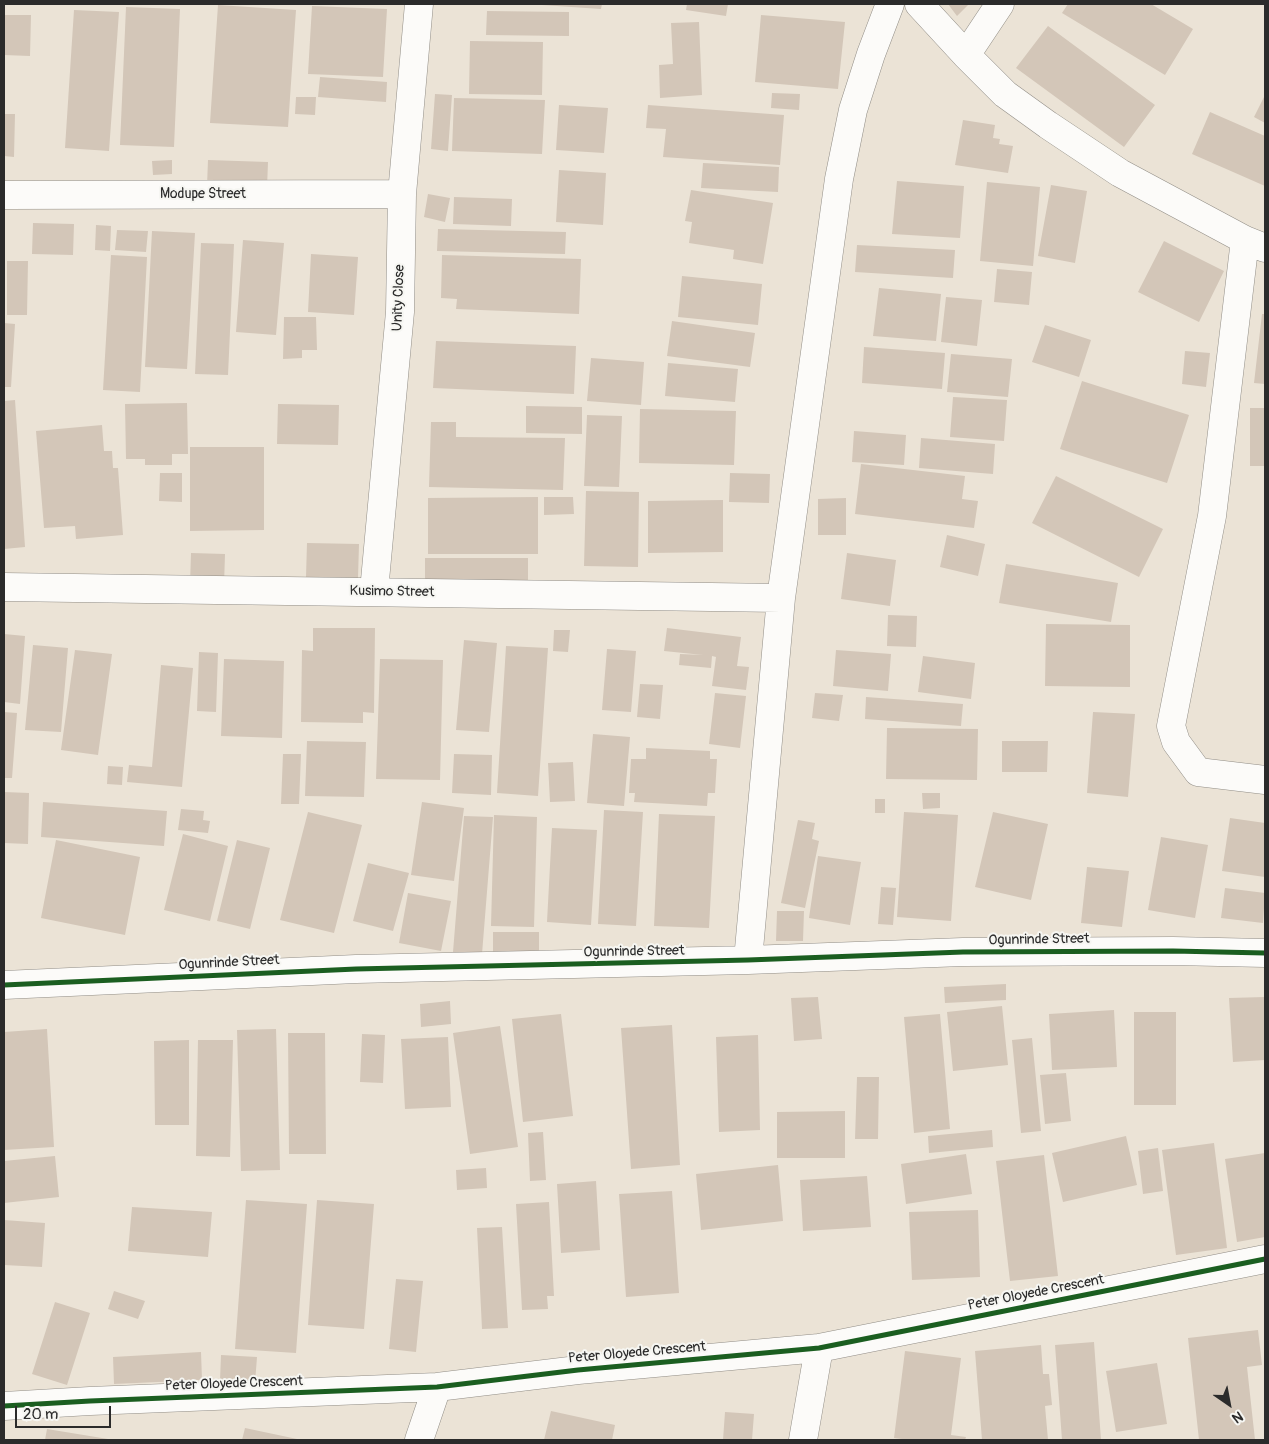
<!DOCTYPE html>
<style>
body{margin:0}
#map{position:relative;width:1269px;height:1444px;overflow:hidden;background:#ebe3d6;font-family:Pangolin,sans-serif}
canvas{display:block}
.frame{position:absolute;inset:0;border:5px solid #2b2b2b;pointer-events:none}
.north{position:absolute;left:1204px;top:1379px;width:50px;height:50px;-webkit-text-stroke:4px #f6f6f2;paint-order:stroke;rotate:147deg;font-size:14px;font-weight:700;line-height:20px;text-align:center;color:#2b2b2b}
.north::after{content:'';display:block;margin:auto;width:18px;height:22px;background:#2b2b2b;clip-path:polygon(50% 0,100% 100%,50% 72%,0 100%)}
.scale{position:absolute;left:15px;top:1406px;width:96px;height:22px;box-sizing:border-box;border:2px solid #2b2b2b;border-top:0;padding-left:6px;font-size:15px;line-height:18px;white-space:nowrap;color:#2b2b2b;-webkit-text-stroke:4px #f6f6f2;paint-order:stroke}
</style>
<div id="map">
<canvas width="1269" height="1444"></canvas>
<div class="frame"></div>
<div class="north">N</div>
<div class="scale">20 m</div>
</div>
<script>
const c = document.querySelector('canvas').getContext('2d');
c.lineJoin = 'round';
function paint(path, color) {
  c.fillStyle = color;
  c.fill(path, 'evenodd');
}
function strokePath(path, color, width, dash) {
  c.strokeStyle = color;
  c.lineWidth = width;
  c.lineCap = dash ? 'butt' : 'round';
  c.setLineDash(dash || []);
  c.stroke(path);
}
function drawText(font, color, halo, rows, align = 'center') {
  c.font = font + ' Pangolin,sans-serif';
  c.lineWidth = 4;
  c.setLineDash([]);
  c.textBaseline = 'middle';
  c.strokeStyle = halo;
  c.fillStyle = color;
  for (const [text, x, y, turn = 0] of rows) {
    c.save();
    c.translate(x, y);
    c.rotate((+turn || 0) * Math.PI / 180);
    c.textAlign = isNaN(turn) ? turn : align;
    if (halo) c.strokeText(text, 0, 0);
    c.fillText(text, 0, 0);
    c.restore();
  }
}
paint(new Path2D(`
 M542,4H602L601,9L542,5Z
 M687,4H728L726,16L686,10Z
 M948,4H969L957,16Z
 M1068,4H1151L1193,29L1165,75L1062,13Z
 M218,5L296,10L288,127L210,123Z
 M312,6L387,9L383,77L308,74Z
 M126,7L180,9L174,147L120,145Z
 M74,10L119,12L109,151L65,148Z
 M487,11L569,12V36L486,35Z
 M4,15H31L30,56L4,55Z
 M761,15L845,22L838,89L755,82Z
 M699,22L702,95L660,98L659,65L673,64L671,23Z
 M1048,26L1155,105L1124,147L1016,68Z
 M470,41L543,42L542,95L469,94Z
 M320,77L387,82L386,102L318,97Z
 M772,93L800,94L799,110L771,108Z
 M435,94L452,95L448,151L431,149Z
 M1265,95V123L1254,117Z
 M296,97H316L315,115L295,114Z
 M454,98L545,100L542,154L452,151Z
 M559,105L608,108L604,153L556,150Z
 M648,105L784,115L780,165L663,157L666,129L646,128Z
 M1210,112L1265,136V186L1192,154Z
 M4,114H15L14,157L4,156Z
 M963,120L995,125L993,138L1000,139L999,144L1013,146L1008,173L955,165Z
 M172,160V174L153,175L152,161Z
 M208,160L268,162L267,188L207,186Z
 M703,163L779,167L778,192L701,188Z
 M559,170L606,173L603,225L556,222Z
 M897,181L964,186L960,238L892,234Z
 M987,182L1040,187L1033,266L980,261Z
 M1051,185L1087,191L1075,263L1038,256Z
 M691,190L773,203L763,264L733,259L734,250L689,243L692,222L685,221Z
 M428,194L450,198L445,222L424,217Z
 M454,197L512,199L511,226L453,224Z
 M33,223L74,224L73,255L32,254Z
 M96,225L111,226L110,251L95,250Z
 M438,229L566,232L565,254L437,251Z
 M117,230L148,231L146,252L115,250Z
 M152,231L195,233L187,369L145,367Z
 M243,240L284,243L276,335L236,332Z
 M1164,241L1224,271L1199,322L1138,292Z
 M201,243L234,244L228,375L195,374Z
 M857,245L955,250L953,278L855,272Z
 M311,254L358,257L354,315L308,312Z
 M111,255L147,257L140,392L103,390Z
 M442,255L581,259L579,314L456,309L457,299L441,298Z
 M7,261H28L27,315H7Z
 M997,269L1032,272L1029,305L994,302Z
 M682,276L762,284L758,325L678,317Z
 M879,288L941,294L936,341L873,336Z
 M946,297L982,300L977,346L941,342Z
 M1262,314H1265V384L1254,383Z
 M284,317H316L317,350H302V358L283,359Z
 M672,321L755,333L750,367L667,356Z
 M4,323L15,324L11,387H4Z
 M1045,325L1091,340L1079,377L1032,362Z
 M436,341L576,346L574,394L433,388Z
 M864,347L945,353L942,389L862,383Z
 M1185,351L1210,353L1206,387L1182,384Z
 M951,354L1012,359L1008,397L947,392Z
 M591,358L644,362L641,405L587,401Z
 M668,363L738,369L735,402L665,396Z
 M1082,381L1189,415L1167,483L1060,449Z
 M953,397L1007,400L1004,441L950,437Z
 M15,400L25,547L4,549V401Z
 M187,403L188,454H172V465H145V459H126L125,404Z
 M278,404L339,405L338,445L277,444Z
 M526,406L582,407V434L526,433Z
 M1250,408H1265V466H1250Z
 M640,409L736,411L734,465L639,463Z
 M587,415L622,416L619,487L584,486Z
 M431,422H456V437L565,438L563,490L429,487Z
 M102,425L104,451H112L113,468H118L123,535L76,539L75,526L44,528L36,431Z
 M854,431L906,435L904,465L852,462Z
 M921,438L995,444L993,474L919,468Z
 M190,447H264V530L190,531Z
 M861,464L965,476L962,499L978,501L974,528L855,514Z
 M160,473H182V502L159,501Z
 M730,473L770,474L769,503L729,502Z
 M1056,476L1163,529L1139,577L1032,523Z
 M586,491L639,492L638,567L584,566Z
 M538,497V554H428V498Z
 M544,497H573L574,514L544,515Z
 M846,498V535H818V499Z
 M723,500V552L648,553V501Z
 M947,535L985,544L978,576L940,567Z
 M307,543L359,544L358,578L306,577Z
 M191,553L225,554L224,585H190Z
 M847,553L896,560L890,606L841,599Z
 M425,558H528V580L425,581Z
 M1006,564L1118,583L1111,622L999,603Z
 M888,615L917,616L916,647L887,646Z
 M1046,624L1130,625V687L1045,686Z
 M313,628H375L374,713L363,712V723L301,722L302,650L313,651Z
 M667,628L741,637L737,666L749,667L746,690L712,686L716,657L712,656L711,668L679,665L680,654L703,655L664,651Z
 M554,630H570L568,652L553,651Z
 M4,634L25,636L20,704L4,702Z
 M464,640L497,643L489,732L456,730Z
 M33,645L68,648L61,732L25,730Z
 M506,646L548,648L538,796L497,793Z
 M607,649L636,651L631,712L602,710Z
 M75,650L112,654L98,755L61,750Z
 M836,650L891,654L888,691L833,686Z
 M199,652L218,653L216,712L197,711Z
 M923,656L975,663L971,699L918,692Z
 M224,659L284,661L282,738L221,736Z
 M380,659L443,660L440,780L376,779Z
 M161,665L193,668L182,787L127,782L129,765L152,767Z
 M640,684L663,685L660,719L637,717Z
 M715,693L746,696L740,748L709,744Z
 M815,693L843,695L839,721L812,718Z
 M866,697L963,704L961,726L865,719Z
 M4,712L17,713L12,778H4Z
 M1093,712L1135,714L1128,797L1087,793Z
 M887,728L978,729L977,780L886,779Z
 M593,734L630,737L624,806L587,803Z
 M307,741L366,742L364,797L305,796Z
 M1002,741H1048L1047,772H1002Z
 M646,748L710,751V759H717L715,793H708L707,806L634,802L635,793H629L631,759H646Z
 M283,754H301L299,804H281Z
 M454,754L492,755L491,795L452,793Z
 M573,762L575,801L550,802L548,763Z
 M108,766L123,767L122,785L107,784Z
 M4,792L29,793L28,844L4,843Z
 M922,793H940V808L923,809Z
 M875,799H885V813H875Z
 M43,802L167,811L164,846L41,837Z
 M422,802L464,808L454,881L411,875Z
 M181,809L204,811L203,820L210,821L208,833L178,830Z
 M604,810L643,812L636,926L598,924Z
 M308,812L362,825L334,933L280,920Z
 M904,812L958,815L951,921L897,917Z
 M993,812L1048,824L1031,900L975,887Z
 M659,814L715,816L709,928L654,926Z
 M494,815L537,817L534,927L491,926Z
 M464,816L493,817L482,954L453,952Z
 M1230,818L1265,823V877L1222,871Z
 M798,820L815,823L812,839L819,841L805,908L781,903Z
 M552,828L597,830L591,925L547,922Z
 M183,834L228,846L210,921L164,910Z
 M1161,837L1208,845L1195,918L1148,910Z
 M56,840L140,857L125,935L41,918Z
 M237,840L270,848L250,929L217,921Z
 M818,856L861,862L850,925L809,918Z
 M368,863L409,873L393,931L353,921Z
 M1087,867L1129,871L1122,927L1081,923Z
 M881,887L896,888L893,925L878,924Z
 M1225,888L1265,893L1263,923L1221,918Z
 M408,893L451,901L441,951L399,943Z
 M777,911H804L803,941H776Z
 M493,932H539V955H493Z
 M1006,984V1000L945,1003L944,987Z
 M818,997L822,1039L794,1041L791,998Z
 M1265,997V1060L1233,1062L1229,998Z
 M450,1001L451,1024L421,1027L420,1004Z
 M1002,1006L1008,1065L953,1071L947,1012Z
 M1114,1010L1117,1067L1052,1070L1049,1014Z
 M1134,1012H1176V1105H1134Z
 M561,1014L573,1116L523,1122L512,1019Z
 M940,1014L950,1129L914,1133L904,1017Z
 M672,1025L680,1165L631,1169L621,1028Z
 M500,1026L518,1147L470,1154L453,1033Z
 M47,1029L54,1147L4,1150V1032Z
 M276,1029L280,1170L241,1171L237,1030Z
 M288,1033H325L326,1154H289Z
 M362,1034L385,1035L383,1083L360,1082Z
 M758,1035L760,1130L719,1132L716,1037Z
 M448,1037L451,1107L405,1109L401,1039Z
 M1032,1038L1041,1131L1021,1133L1012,1040Z
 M189,1040V1125H155L154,1041Z
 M198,1040H233L230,1157L196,1156Z
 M1066,1073L1071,1121L1045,1124L1040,1075Z
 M857,1077H879L878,1139H855Z
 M845,1111V1158H777V1112Z
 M992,1130L993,1147L929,1153L928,1136Z
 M543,1132L546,1180L530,1181L528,1133Z
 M1126,1136L1137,1185L1063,1202L1052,1153Z
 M1214,1143L1227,1248L1176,1255L1162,1150Z
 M1158,1148L1163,1191L1143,1194L1138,1151Z
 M1265,1153V1237L1237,1242L1225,1159Z
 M966,1154L972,1194L906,1204L901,1164Z
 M1044,1155L1058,1276L1010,1281L996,1161Z
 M55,1156L59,1197L4,1203V1161Z
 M778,1165L783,1221L701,1230L696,1174Z
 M486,1168L487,1188L457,1190L456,1170Z
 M867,1176L871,1227L803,1231L800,1180Z
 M596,1181L600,1250L561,1253L557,1184Z
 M672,1191L679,1293L626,1297L619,1194Z
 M246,1200L307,1204L296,1353L235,1349Z
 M317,1200L374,1204L364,1329L308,1325Z
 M549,1202L554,1296H547L548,1309L522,1310L516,1204Z
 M132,1207L212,1212L208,1257L128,1251Z
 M978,1210L980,1277L912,1280L909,1212Z
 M4,1220L45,1223L42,1267L4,1265Z
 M502,1227L508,1328L482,1329L477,1228Z
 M396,1279L423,1281L416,1352L389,1349Z
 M114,1291L145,1301L138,1319L108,1309Z
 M55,1302L90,1313L67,1385L32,1374Z
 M1258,1330L1262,1365L1247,1367L1255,1440H1199L1188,1338Z
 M1094,1342L1101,1440H1062L1055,1345Z
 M1041,1345L1043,1374H1049L1052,1405L1045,1406L1048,1440H982L975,1351Z
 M905,1351L961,1358L951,1435L966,1437L965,1440H910L894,1438Z
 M201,1352L202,1380L114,1384L113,1357Z
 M221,1355L257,1357L255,1383L220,1381Z
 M1157,1363L1167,1424L1116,1432L1106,1371Z
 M551,1411L615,1425L612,1440H544Z
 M725,1412L754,1414L752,1440H723Z
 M245,1428L297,1439V1440H242Z
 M47,1429L108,1439V1440H45Z`), '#d3c6b8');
const minor = new Path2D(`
 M919,4L966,55L1005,94L1048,125L1120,173L1245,240L1265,248
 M966,55L1000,4
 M4,195L402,194
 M1245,240L1212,516L1171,726L1176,742L1198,772L1265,780
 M4,587L781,598
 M374,591L400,312L402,194L419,4
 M748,960L781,598L839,179L853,110L871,54L890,4
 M4,985L356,969L748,960L963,952L1173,951L1265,953
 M4,1406L90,1401L437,1387L578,1370L819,1348L1265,1259
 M419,1440L437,1387
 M803,1440L819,1348`);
strokePath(minor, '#918d86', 29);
strokePath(minor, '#fcfbf9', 28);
strokePath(new Path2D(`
 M4,985L356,969L748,960L963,952L1173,951L1265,953
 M4,1406L90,1401L437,1387L578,1370L819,1348L1265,1259`), '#1b5e20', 5);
drawText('14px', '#2b2b2b', '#f6f6f2', [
 ["Modupe Street",203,194],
 ["Unity Close",399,298,-88],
 ["Kusimo Street",392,592,1],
 ["Ogunrinde Street",1039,940,-1],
 ["Ogunrinde Street",634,952,-1],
 ["Ogunrinde Street",229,963,-3],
 ["Peter Oloyede Crescent",1036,1293,-11],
 ["Peter Oloyede Crescent",637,1353,-5],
 ["Peter Oloyede Crescent",234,1384,-2]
]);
</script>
